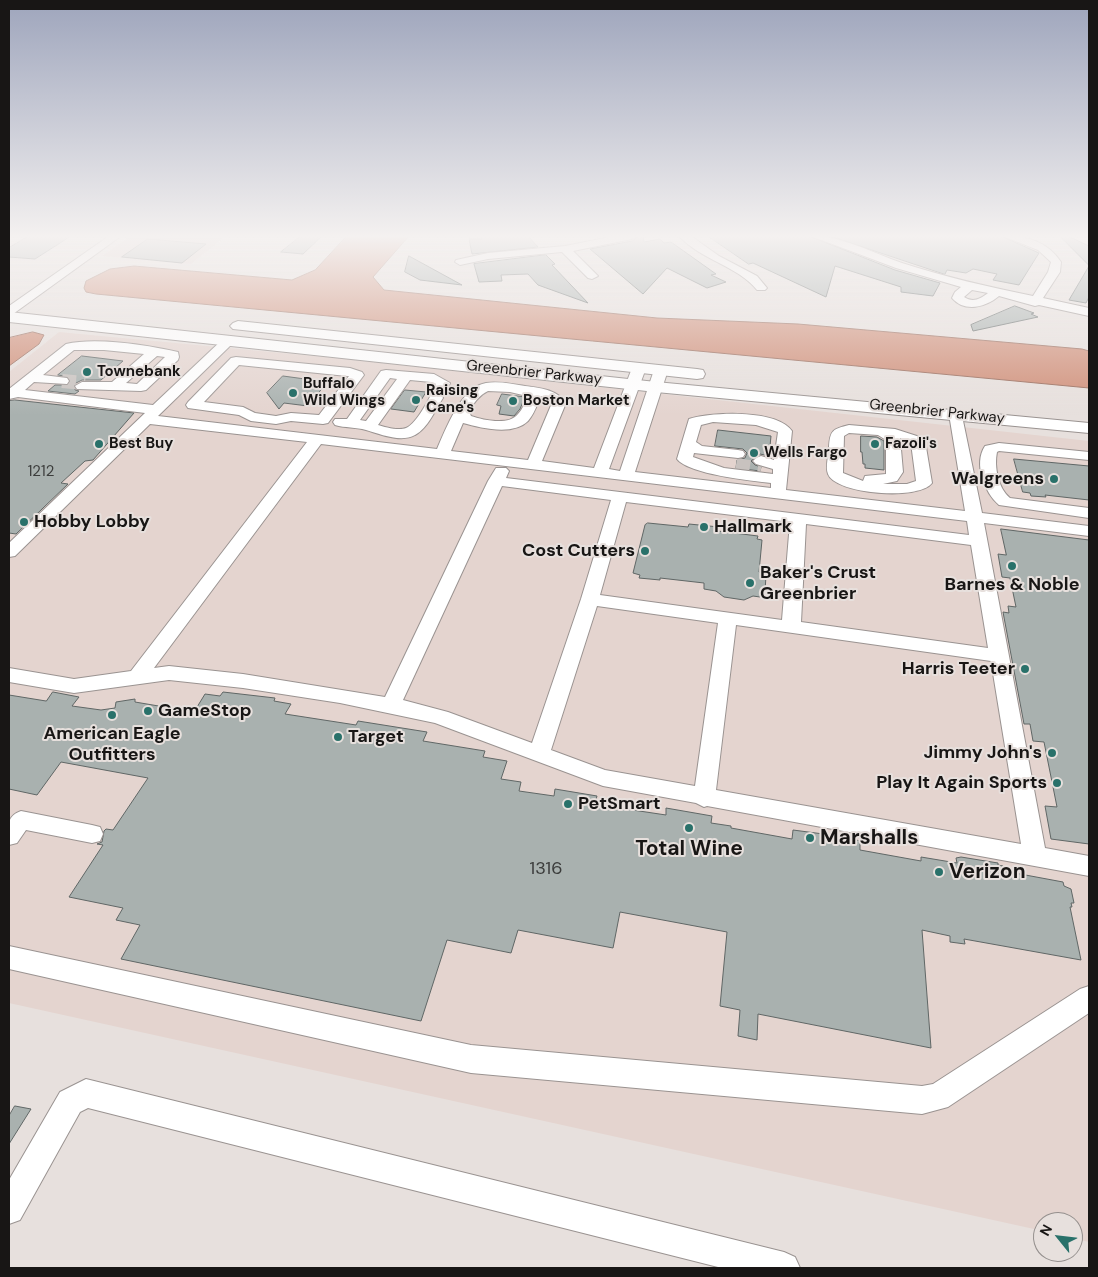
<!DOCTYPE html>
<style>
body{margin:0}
#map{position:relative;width:1098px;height:1277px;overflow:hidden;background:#e7e0dd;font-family:"DM Sans",sans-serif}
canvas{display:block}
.frame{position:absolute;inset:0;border:10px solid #181615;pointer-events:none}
.north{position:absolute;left:1033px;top:1212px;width:50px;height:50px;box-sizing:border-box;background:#e7e0dd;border:1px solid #948f8d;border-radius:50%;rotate:299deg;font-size:14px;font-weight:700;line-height:20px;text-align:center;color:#181615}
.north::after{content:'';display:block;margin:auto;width:18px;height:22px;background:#29716a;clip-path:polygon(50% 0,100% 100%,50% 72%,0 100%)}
</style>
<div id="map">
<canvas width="1098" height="1277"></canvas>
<div class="frame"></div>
<div class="north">N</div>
</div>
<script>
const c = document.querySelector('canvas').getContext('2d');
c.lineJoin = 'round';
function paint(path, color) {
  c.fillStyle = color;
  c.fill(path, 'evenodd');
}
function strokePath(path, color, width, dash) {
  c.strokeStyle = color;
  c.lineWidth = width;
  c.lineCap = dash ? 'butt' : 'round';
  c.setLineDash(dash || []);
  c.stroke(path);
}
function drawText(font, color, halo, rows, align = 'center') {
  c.font = font + ' "DM Sans",sans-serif';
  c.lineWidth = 4;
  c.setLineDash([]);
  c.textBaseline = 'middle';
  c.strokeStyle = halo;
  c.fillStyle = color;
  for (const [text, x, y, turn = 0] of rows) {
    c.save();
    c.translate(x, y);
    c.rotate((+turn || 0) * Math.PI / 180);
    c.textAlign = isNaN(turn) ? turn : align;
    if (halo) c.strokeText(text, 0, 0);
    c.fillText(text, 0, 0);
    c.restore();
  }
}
paint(new Path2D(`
 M130,236H226L191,264L102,256Z
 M59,332L346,359L1089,441V1242L1073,1238V1222H1043V1231L9,1003V372Z`), '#e4d4cf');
const water = new Path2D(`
 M347,236H409L373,277L384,290L657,318L798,324L1082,349L1089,351V388L96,294L86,292L84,288L86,281L110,269L134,266L292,280L315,270Z
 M33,332L44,335L39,344L9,366V338Z`);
paint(water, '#d08f79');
strokePath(water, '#996b5b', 1);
const building = new Path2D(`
 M29,236H71L35,259L9,257V248Z
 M301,236H322L303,254L281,252Z
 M528,236L538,247L472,254L469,239H482L481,237Z
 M639,236H643L644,242L660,239L664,243L671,242L716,274L711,275L726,282L707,288L667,268L643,294L590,249L632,241Z
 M708,236H809L895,270L940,283L933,296L901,292V287L835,266L826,297L753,263L749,264Z
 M830,236H1001L1039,253L1019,285L993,280L997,274L973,269L966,273L947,270L945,274Z
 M1060,236H1068L1089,246V297L1086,303L1069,300L1089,266Z
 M148,239L206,244L182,263L122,257Z
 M546,255L555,264L552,265L588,303L538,285L528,274L501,275L502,281L479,282L474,264Z
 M409,256L462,285L420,280L405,272Z
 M1015,306L1034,313L1031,314L1038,317L973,331L971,325Z
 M82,356L123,361L101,380H82L74,384L75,390L79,391L75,394L48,391L55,385H69L71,382L69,377L58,375Z
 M283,376L305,379L328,381L308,406L284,403L279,409L267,393Z
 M405,390L426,392L414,412L391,409Z
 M502,394L525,397L520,409L514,416L499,414L501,406L497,405Z
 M15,400L134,413L93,460L85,461L61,483L68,484L16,534L9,533V401Z
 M718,430L771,436L769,456L760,454L751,461L755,465L761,467L760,471L736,468L737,460L745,458L747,453L743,449L715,446Z
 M861,436L877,437L884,441V470L865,468V464H863L862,452H861Z
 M1014,459L1089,466V500L1045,495L1046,497L1031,496L1030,493L1023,492Z
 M648,523L688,527L689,524L719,527L718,531L758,536L757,539L762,540L759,572L766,575L765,592L761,591L760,597L753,596L744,600L724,597L716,591L704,589V583L660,578V580L639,578L640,575L633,573L645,525Z
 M1001,529L1089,540V844L1051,839L1045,806L1057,807L1044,742L1033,741L1030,724H1024L1003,612L1009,613L1008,606L1016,607L1010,578L1002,577L998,554L1006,555Z
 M53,692L79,697L72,706L101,710L115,708L116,702L135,699V702L194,712L205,694L220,696L223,692L275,698L274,701L291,704L285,714L356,725L358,721L427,732L423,741L485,751L483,757L507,761L501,779L521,782L519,791L554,796L555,789L597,796L595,803L606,806L666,815V808L712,816L711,823L731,826V828L792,839L793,830L846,837L860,841V850L921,861V857L957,863L956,858L961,857L998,863V865L1003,866L1004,871L1063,882L1064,886L1071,889L1074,903H1071L1072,907H1070L1081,960L964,939L965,944L950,942V936L922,930L931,1048L758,1014L757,1040L738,1036L740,1010L720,1006L727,932L620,912L613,948L518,930L511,953L447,940L421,1021L121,959L140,925L116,920L123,908L69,897L103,845L97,844L102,842L104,831L106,829L113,830L148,778L61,762L37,795L9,789V695L46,701Z
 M15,1106L31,1109L9,1144V1116Z`);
paint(building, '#a9b1af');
strokePath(building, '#606766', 1);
strokePath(new Path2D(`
 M62,381L85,383
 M736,465L761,469`), '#c8c2bf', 14, [14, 8]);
const minor = new Path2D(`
 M109,236H121L13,314L9,315V306Z
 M615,236H637L632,239L573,251L598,276L592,279L588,278L562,252L488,259L460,265L455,262L456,260L488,253L565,246Z
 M679,236H691L719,256L757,276L767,288L765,290H757C738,266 701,260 679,236Z
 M811,236C842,236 873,253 902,263C945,277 989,287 1033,296L1048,272L1051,262L1038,250L1003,236C1027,236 1047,241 1061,262L1060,272L1043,298L1089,308V316L1039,305L1035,306L999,296C986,307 965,313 952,298L955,292L961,287L896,268ZM972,290L988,293C980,299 973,303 964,297Z
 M227,338L231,339L233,342L231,345L158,416L437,449C446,429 461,387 486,383C499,381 512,384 525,386C540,388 556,389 566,403L542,461L594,468L632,368L639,364L646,368L609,469L620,471L654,370L661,366L668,370L635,472L771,488V483C752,481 688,474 677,459L689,419C712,412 776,409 792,431L786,490L965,511L949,414L951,411H961L982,513L1089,526V536L984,523L1045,848L1089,856V876L707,806L704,807L696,803L603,786L435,723L340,703L243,688L169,680L74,693L9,682V668L74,679L131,671L307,442L150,424L15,556L9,557V543L145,413L18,397L9,399V389L66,344C96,337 147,345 178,352L179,357L178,360L146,390L141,391L77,389L75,386L82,382H112L144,354L104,350H74L43,375L67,378L69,381L67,384L34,382L25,390L153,405L223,339ZM157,356L165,357L137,384L126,383ZM488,391L510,392L527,396C525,402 523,409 518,414C509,426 483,420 471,416L469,411C474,403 479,395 488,391ZM541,396L552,403L528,460L451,451L463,423C481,428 513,436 528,421C534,414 537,405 541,396ZM713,422L756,425L778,432L774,460L761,456L756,458L753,461L756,464L773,469V474L724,468L693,457L694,453L738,458L743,457L745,454L743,451L738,450L702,446L696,442L701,425ZM321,444L967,521L969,535L506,478L509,471L506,468H496L488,481L385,697L243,674L169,666L154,668ZM502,486L611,500L581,599L532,743L448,712L403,700ZM626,502L790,522L782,620L600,595ZM806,524L971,545L988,648L801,622ZM597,606L718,623L695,786L605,770L551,750ZM736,625L991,661L1021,844L716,790Z
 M236,357L350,368L362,372L364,375L328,423L323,424L291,421L276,424L251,421L239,415L188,408L186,405L188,402L231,358ZM239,365L347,376H349L319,415L291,413L276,416L255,413L243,407L204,402Z
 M386,370L434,374L450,383L446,393L442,396L443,398C435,410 428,428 415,435C401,443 380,434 366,430C356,427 345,428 335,425L333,422L335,419H347L381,371ZM390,378L397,379L366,421L360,420ZM410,380L431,382L436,384C432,394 417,424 406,428C399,431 384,427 378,425Z
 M849,425L895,429L923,438L925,441L932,483C919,501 835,494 828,474C825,467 829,454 829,447C830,430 833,429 849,425ZM849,433L878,435L886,440V474L865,476L863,481L843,473L844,436ZM900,438L911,443L916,481L907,484H883L897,481L903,472Z
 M999,443L1089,452V460L999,451L997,452C994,467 998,488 1010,498L1089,508V518L999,505C985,493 973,464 985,446Z
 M21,811L92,825L100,827L103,834L100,841L92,843L26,830L17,843L9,845C9,830 4,817 21,811Z
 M9,946L471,1045L922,1086L933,1084L1080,989L1089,986V1013L948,1107L922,1114L471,1073L9,969Z
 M86,1079L784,1252L795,1257L800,1268H722L88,1108L80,1112L20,1220L9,1224V1180L60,1092Z`);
const major = new Path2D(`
 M9,312L656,382L1089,423V433L656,392L9,322Z
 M238,321L697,369L703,370L705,374L703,378L697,379L233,329L230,326L233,323Z`);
strokePath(minor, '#9a9391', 2);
strokePath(major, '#9a9391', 2);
paint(minor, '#fff');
paint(major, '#fff');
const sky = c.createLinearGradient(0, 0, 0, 415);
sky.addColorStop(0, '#9ea5bc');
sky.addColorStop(0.57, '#f4f1f0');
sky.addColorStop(1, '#f4f1f000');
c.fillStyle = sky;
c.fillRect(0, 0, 1098, 415);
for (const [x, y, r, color] of [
 [87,372,5,"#29716a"],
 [293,393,5,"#29716a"],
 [416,400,5,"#29716a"],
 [513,401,5,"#29716a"],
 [99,444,5,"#29716a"],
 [875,444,5,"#29716a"],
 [754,453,5,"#29716a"],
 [1054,479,5,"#29716a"],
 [24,522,5,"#29716a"],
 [704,527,5,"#29716a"],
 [645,551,5,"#29716a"],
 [1012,566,5,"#29716a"],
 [750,583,5,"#29716a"],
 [1025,669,5,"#29716a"],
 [148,711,5,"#29716a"],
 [112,715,5,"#29716a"],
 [338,737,5,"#29716a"],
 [1052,753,5,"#29716a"],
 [1057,783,5,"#29716a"],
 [568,804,5,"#29716a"],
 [689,828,5,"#29716a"],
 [810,838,5,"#29716a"],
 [939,872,5,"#29716a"]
]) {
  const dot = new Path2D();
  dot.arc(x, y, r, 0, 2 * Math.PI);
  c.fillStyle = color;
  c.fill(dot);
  strokePath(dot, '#e7e0dd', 2);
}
drawText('bold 15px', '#181615', '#e7e0dd', [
 ["Townebank",97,372],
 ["Buffalo",303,384],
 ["Wild Wings",303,401],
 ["Raising",426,391],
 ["Cane's",426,408],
 ["Boston Market",523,401],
 ["Best Buy",109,444],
 ["Fazoli's",885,444],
 ["Wells Fargo",764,453]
], 'left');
drawText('15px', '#181615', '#e7e0dd', [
 ["Greenbrier Parkway",534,373,6],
 ["Greenbrier Parkway",937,412,6]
]);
drawText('15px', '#3c3d3c', null, [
 ["1212",41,472]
]);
drawText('bold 18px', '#181615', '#e7e0dd', [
 ["Walgreens",1044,479,"right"],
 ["Hobby Lobby",34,522],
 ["Hallmark",714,527],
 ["Cost Cutters",635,551,"right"],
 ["Baker's Crust",760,573],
 ["Greenbrier",760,594],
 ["Barnes & Noble",1012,585,"center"],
 ["Harris Teeter",1015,669,"right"],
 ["GameStop",158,711],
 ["American Eagle",112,734,"center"],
 ["Outfitters",112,755,"center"],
 ["Target",348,737],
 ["Jimmy John's",1042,753,"right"],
 ["Play It Again Sports",1047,783,"right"],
 ["PetSmart",578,804]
], 'left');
drawText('18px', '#3c3d3c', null, [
 ["1316",546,869]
]);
drawText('bold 21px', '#181615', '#e7e0dd', [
 ["Marshalls",820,838],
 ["Total Wine",689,849,"center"],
 ["Verizon",949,872]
], 'left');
</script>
